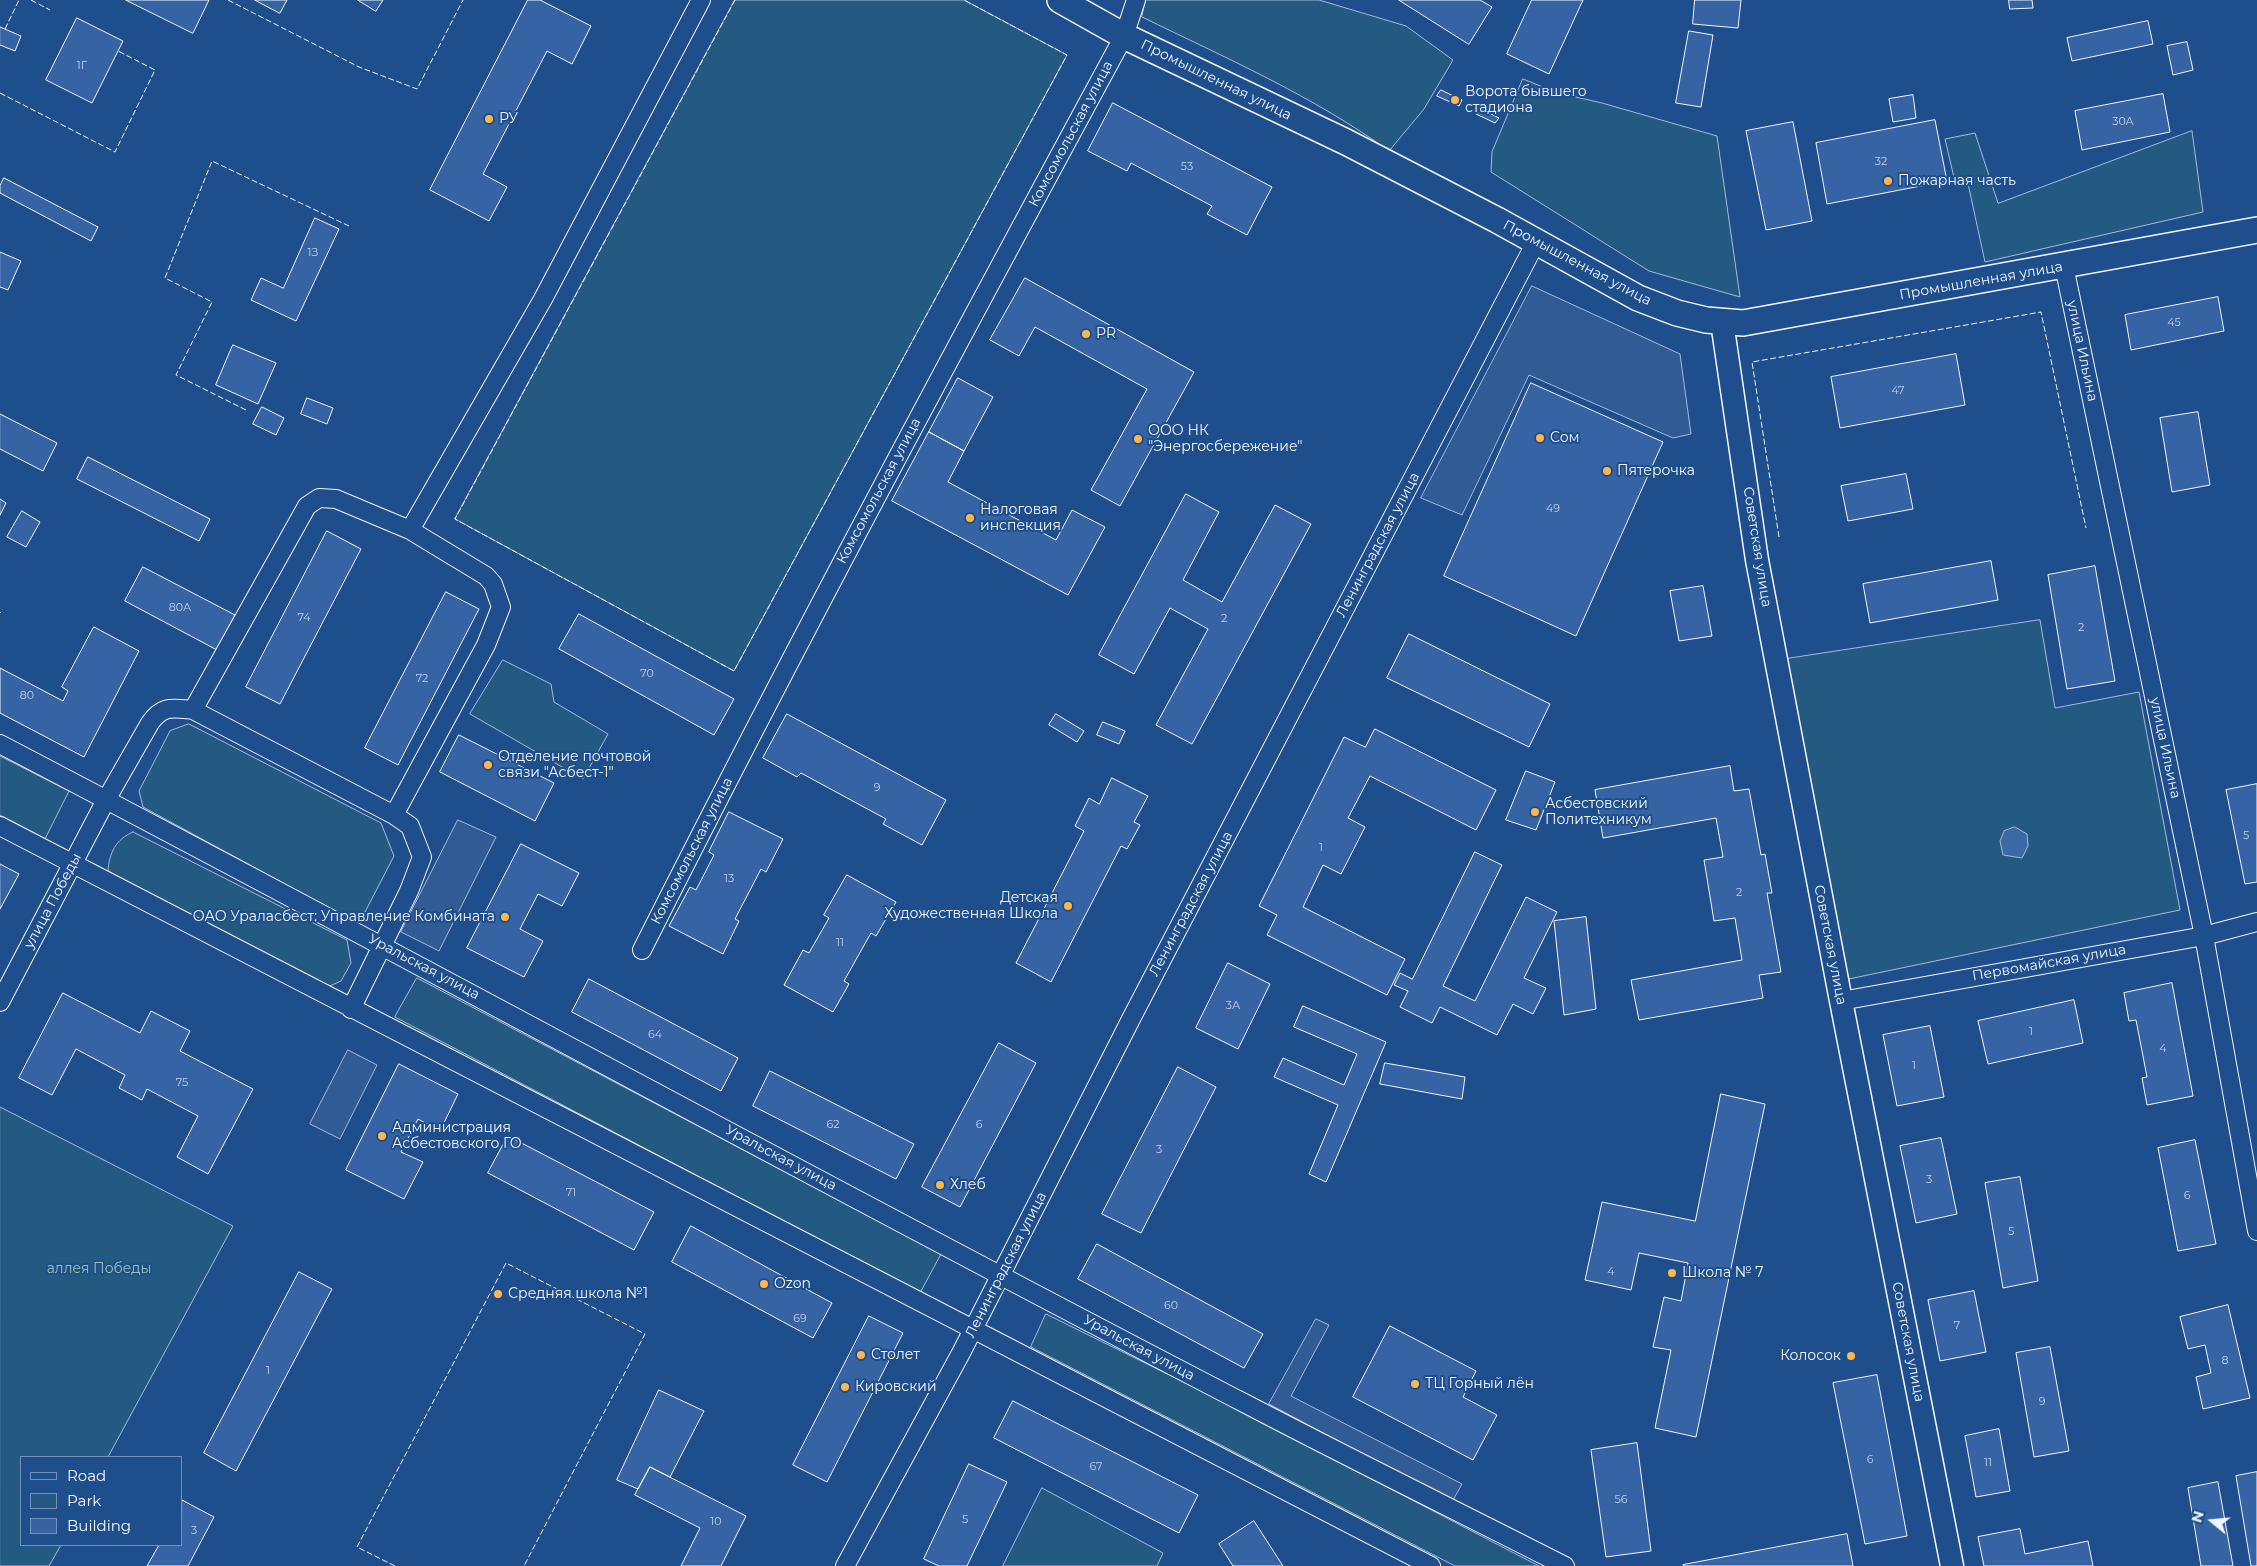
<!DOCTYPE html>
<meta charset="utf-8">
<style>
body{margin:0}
#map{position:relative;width:2257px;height:1566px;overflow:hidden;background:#1f4e8c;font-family:Montserrat,sans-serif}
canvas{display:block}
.legend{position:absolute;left:20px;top:1456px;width:162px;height:90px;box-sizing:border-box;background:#1f4e8c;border:1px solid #7391ba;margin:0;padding:6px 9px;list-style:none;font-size:15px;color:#f2f6ff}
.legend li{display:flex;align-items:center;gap:10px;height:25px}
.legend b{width:25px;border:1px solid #7391ba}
.north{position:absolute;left:2187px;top:1496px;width:50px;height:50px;-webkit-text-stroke:4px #1f4e8c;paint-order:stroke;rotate:287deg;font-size:14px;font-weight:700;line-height:20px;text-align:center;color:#f2f6ff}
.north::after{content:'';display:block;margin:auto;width:18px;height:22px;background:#f2f6ff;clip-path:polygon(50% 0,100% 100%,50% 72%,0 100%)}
</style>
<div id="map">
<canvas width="2257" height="1566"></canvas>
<ul class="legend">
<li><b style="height:6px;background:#1f4e8c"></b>Road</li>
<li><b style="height:14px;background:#245a82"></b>Park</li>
<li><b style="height:14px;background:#3563a3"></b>Building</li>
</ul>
<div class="north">N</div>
</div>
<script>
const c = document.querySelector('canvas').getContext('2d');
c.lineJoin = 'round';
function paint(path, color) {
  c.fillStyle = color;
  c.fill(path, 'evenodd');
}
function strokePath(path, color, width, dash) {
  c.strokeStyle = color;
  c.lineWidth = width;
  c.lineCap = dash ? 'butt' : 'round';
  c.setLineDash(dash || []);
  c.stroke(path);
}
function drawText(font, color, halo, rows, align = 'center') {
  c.font = font + ' Montserrat,sans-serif';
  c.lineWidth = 4;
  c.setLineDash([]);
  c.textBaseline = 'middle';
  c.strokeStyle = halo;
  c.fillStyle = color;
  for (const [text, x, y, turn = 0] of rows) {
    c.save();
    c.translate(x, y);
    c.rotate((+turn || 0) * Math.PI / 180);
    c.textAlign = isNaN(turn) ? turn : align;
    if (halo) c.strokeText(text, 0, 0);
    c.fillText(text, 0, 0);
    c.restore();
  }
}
const green = new Path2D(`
 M735,0H964L1067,55L734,671L455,519Z
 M1146,0H1319L1406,26L1453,60L1424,109L1389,151C1313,96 1226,58 1142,17Z
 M1523,79L1558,93L1602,103L1717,136L1740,297L1649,271L1491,172L1492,152Z
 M2192,131L2203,212L1985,262L1967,179L1955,182L1945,139L1975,133L1998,203Z
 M2040,620L2055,708L2139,692L2180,910L1844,980L1786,659Z
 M503,660L551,684L554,702L608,734L583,779L470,714Z
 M189,724L381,823L394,856L365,912L342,915L143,807L139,791L170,731Z
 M0,756L69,791L45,839L0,815Z
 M133,832L347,940L351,963L341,981L325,988L108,871C109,853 116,839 133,832Z
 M417,978L941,1254L920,1293L395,1017Z
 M0,1107L233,1226L108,1457H21V1545H61L49,1566H0Z
 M1046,1314L1218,1399L1539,1566H1455L1031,1347Z
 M1042,1488L1163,1553L1157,1566H1003Z`);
paint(green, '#245a82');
strokePath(green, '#a8bbd7', 1);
const parking = new Path2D(`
 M1532,286L1680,354L1691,434L1673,438L1529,375L1462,515L1421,498Z
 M458,820L496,837L439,951L401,932Z
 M348,1050L377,1065L340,1139L310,1124Z
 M1316,1319L1329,1325L1291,1396L1462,1484L1452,1502L1269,1404Z`);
paint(parking, '#305b95');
strokePath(parking, '#a8bbd7', 1);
const water = new Path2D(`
 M2015,827L2027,834L2028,846L2022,858L2003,855L2000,841L2004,831Z`);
paint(water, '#3b69a3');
strokePath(water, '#a8bbd7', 1);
const building = new Path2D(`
 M126,0H209L193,33Z
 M255,0H287L280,13Z
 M358,0H383L376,11Z
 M528,0H540L591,26L572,64L547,51L483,174L507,187L489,221L430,190Z
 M1399,0H1480L1492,7L1469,44Z
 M1532,0H1583L1549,74L1507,54Z
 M1695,0H1741L1738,28L1693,24Z
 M2009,0H2032L2033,8L2010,9Z
 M77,18L123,41L92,103L46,80Z
 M2148,21L2153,44L2072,61L2067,38Z
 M0,27L21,36L15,51L0,45Z
 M1689,31L1713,35L1701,107L1676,103Z
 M2187,42L2193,70L2173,75L2167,46Z
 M1441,90L1462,100L1459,106L1437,96Z
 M2163,94L2170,132L2082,150L2075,111Z
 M1913,95L1916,118L1893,122L1889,99Z
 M1113,103L1272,187L1247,235L1207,214L1212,206L1131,163L1127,171L1088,151Z
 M1479,108L1499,118L1495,123L1476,114Z
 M1935,120L1947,181L1827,204L1816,143Z
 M1793,122L1812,221L1766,230L1746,131Z
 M4,178L98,227L91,241L0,193V186Z
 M315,218L339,229L296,321L251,300L261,278L283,288Z
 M0,252L21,261L8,290L0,287Z
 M1025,278L1194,372L1120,506L1091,490L1147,389L1035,327L1019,356L990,340Z
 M2218,297L2224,331L2131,350L2125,315Z
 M233,345L276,363L258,404L216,385Z
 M1956,354L1965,405L1840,428L1831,377Z
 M958,378L993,397L964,451L929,432Z
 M1531,383L1663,442L1576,636L1444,576Z
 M307,398L333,408L327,424L301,414Z
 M262,407L284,418L276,435L253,424Z
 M2198,412L2210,485L2172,492L2160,418Z
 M0,414L57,443L43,471L0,449Z
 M929,432L964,451L948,482L1056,540L1072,510L1105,527L1068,595L892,501Z
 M88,457L210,519L199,541L77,479Z
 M1906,474L1913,509L1848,521L1841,486Z
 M1186,494L1219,512L1183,580L1222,602L1275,505L1311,524L1192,744L1156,725L1208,629L1170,608L1134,674L1099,655Z
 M0,499L6,503L0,515Z
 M22,511L40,522L26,547L7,537Z
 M327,531L361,549L280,704L246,687Z
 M1991,561L1998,600L1870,623L1863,584Z
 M2095,566L2115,681L2067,689L2048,575Z
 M143,567L235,615L217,650L125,601Z
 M1703,586L1712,636L1679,641L1670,591Z
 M446,592L479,609L398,765L365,748Z
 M579,614L734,699L714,735L559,649Z
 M94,627L139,651L84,757L0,713V668L63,701L68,691L62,687Z
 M1409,634L1550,704L1529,747L1387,678Z
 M787,714L946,800L922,845L883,824L886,819L801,773L797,777L763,758Z
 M1056,714L1084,731L1077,742L1049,725Z
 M1103,722L1125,731L1119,744L1097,735Z
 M1375,729L1496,790L1476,830L1370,776L1348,818L1365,827L1341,874L1323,865L1303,907L1405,959L1387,995L1267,935L1277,915L1259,906L1344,737L1365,747Z
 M459,735L554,783L535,821L440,772Z
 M1730,766L1734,791L1749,789L1761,855L1765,854L1772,893H1767L1781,972L1759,975L1763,998L1639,1020L1631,980L1742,960L1735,918L1714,921L1704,860L1723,857L1716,818L1603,838L1595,790Z
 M1526,771L1555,782L1536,830L1506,820Z
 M1112,778L1148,796L1134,822L1140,825L1127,849L1121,846L1051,982L1016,963L1084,831L1075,826L1089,798L1099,804Z
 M2257,784V882L2245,884L2226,790Z
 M729,812L783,839L766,872L761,869L735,919L739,921L723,954L669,926L690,887L696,890L714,855L709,852Z
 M521,844L579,873L562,906L538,894L520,929L543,941L524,977L467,948Z
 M1475,852L1502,865L1443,986L1475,1001L1526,897L1557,912L1524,978L1546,988L1533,1014L1513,1004L1497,1035L1440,1007L1432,1023L1400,1007L1408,991L1394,985L1400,973L1412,979Z
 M0,864L19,874L0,909Z
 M847,875L896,902L876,936L871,933L844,981L849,984L833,1012L784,985L803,950L809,953L829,918L824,915Z
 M1586,917L1596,1009L1564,1015L1554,921Z
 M1228,963L1270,984L1238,1049L1196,1028Z
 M589,979L738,1058L721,1091L572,1012Z
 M2172,983L2193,1096L2147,1105L2142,1078L2147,1077L2136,1020L2129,1021L2124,993Z
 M63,993L140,1033L151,1011L190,1031L180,1051L253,1089L208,1174L177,1157L198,1116L147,1089L142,1100L119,1088L125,1075L76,1049L52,1095L19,1078Z
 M2074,1000L2083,1043L1988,1064L1978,1021Z
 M1303,1006L1386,1042L1326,1182L1309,1174L1338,1105L1274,1077L1283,1058L1344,1085L1357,1054L1294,1027Z
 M1930,1026L1944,1097L1897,1106L1883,1035Z
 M999,1043L1036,1063L960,1207L922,1187Z
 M1385,1063L1465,1077L1462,1099L1380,1084Z
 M399,1064L458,1094L440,1131L418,1119L401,1152L423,1162L404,1199L346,1170Z
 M1178,1067L1216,1087L1141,1233L1102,1214Z
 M770,1071L914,1144L896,1179L753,1106Z
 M1721,1094L1765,1104L1696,1437L1655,1428L1671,1350L1653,1347L1664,1297L1681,1301L1688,1263L1639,1253L1631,1290L1585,1280L1602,1202L1695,1221Z
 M508,1136L654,1212L634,1250L488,1173Z
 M1941,1138L1957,1214L1916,1223L1900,1146Z
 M2195,1140L2216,1244L2178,1251L2158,1148Z
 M2020,1177L2038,1281L2003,1288L1985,1183Z
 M691,1226L832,1303L813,1338L672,1262Z
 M1097,1244L1263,1334L1244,1368L1078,1279Z
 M299,1272L332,1289L236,1471L204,1453Z
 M1974,1291L1986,1352L1940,1361L1928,1300Z
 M2228,1305L2250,1398L2203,1409L2196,1377L2211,1373L2205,1345L2188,1349L2180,1317Z
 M869,1316L903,1333L827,1482L793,1465Z
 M1390,1326L1476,1371L1463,1397L1497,1415L1473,1460L1353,1397Z
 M2050,1347L2069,1451L2034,1457L2016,1353Z
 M1877,1375L1907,1536L1865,1544L1833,1383Z
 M659,1390L704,1411L670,1477L650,1467L638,1489L617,1480Z
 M1013,1401L1198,1495L1179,1533L994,1438Z
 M1999,1429L2010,1491L1976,1497L1965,1436Z
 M1637,1443L1651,1551L1606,1557L1591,1450Z
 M969,1464L1007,1482L967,1566H939L924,1559Z
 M650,1467L746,1516L721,1566H681L700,1528L635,1495Z
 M2257,1472V1566H2251L2236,1476Z
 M2218,1482L2233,1566H2201L2188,1488Z
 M182,1500L214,1517L188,1566H147L159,1545H181Z
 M1254,1521L1283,1566H1233L1219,1544Z
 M2020,1529L2025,1554L2088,1541L2093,1566H1984L1978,1537Z
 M1847,1534L1853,1566H1683V1565Z`);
paint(building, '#3563a3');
strokePath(building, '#f2f6ff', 1);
const minor = new Path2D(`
 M2064,266L2204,936L2257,1231
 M410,530L543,299L701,0
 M193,710L307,506L319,498L336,499L410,530L486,576L493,584L501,607L486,645L394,815
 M0,744C417,962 830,1189 1248,1405C1353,1460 1459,1512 1565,1566
 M0,826L1431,1566
 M642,950C797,642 960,339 1124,36L1136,0
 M1841,1001L2204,936L2257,922
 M0,1002L106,800L150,723C163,705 172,708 193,710L394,815L410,826L422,857L409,891L351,1009
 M845,1566L961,1353L1132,1017L1536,242`);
const tertiary = new Path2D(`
 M1722,322L1757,560L1841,1001L1952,1566`);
const secondary = new Path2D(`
 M1060,0L1124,36L1346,142L1497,220L1638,298L1677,313L1706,320L1743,323L2257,230`);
strokePath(minor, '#f2f6ff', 20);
strokePath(tertiary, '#f2f6ff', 25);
strokePath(secondary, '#f2f6ff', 28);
strokePath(minor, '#1f4e8c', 18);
strokePath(tertiary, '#1f4e8c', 22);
strokePath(secondary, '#1f4e8c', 25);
strokePath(new Path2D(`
 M31,0L50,10
 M228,0L359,67L417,89L463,0
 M735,0L455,519L734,671L1067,55L964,0
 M5,29L19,0
 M0,93L115,152L155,70L118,51
 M246,410L176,375L212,302L165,278L212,161L349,226
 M1779,537L1752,362L2041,312L2086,528
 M0,612L1,613
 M395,1566L357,1547L506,1263L645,1334L524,1566`), '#f2f6ff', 1, [6, 2.5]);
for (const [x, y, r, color] of [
 [1455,100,5,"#ffb74d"],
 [489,119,5,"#ffb74d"],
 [1888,181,5,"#ffb74d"],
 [1086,334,5,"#ffb74d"],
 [1540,438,5,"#ffb74d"],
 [1138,439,5,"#ffb74d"],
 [1607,471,5,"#ffb74d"],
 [970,518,5,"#ffb74d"],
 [488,765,5,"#ffb74d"],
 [1535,812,5,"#ffb74d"],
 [1068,906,5,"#ffb74d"],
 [505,917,5,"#ffb74d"],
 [382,1136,5,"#ffb74d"],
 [940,1185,5,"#ffb74d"],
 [1672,1273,5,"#ffb74d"],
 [764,1284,5,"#ffb74d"],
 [498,1294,5,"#ffb74d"],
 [861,1355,5,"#ffb74d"],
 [1851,1356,5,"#ffb74d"],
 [1415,1384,5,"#ffb74d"],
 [845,1387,5,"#ffb74d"]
]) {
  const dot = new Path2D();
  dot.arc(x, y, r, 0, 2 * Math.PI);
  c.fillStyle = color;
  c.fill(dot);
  strokePath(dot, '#1f4e8c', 2);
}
drawText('11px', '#c3d1e8', null, [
 ["1Г",82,66],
 ["30А",2123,122],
 ["32",1881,162],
 ["53",1187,167],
 ["1З",313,253],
 ["45",2174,323],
 ["47",1898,391],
 ["49",1553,509],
 ["80А",180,608],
 ["74",304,618],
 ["2",1224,619],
 ["2",2081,628],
 ["70",647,674],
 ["72",422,679],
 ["80",27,696],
 ["9",877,788],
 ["5",2246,836],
 ["1",1321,848],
 ["13",729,879],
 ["2",1739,893],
 ["11",840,943],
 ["3А",1233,1006],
 ["1",2031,1032],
 ["64",655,1035],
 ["4",2163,1049],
 ["1",1914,1066],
 ["75",182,1083],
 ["62",833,1125],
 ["6",979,1125],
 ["3",1159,1150],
 ["3",1929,1180],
 ["71",571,1193],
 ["6",2187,1196],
 ["5",2011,1232],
 ["4",1611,1272],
 ["60",1171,1306],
 ["69",800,1319],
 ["7",1957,1326],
 ["8",2225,1361],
 ["1",268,1371],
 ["9",2042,1402],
 ["6",1870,1460],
 ["11",1988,1463],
 ["67",1096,1467],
 ["56",1621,1500],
 ["5",965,1520],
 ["10",716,1522],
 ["3",194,1531]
]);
drawText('14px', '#f2f6ff', '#1f4e8c', [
 ["Промышленная улица",1216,80,26],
 ["Комсомольская улица",1071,134,-62],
 ["Промышленная улица",1577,263,28],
 ["Промышленная улица",1981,281,-10],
 ["улица Ильина",2082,351,78],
 ["Комсомольская улица",879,491,-62],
 ["Ленинградская улица",1378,545,-62],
 ["Советская улица",1757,547,81],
 ["улица Ильина",2165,748,78],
 ["Комсомольская улица",692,851,-63],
 ["улица Победы",53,901,-62],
 ["Ленинградская улица",1191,904,-62],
 ["Советская улица",1830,945,79],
 ["Первомайская улица",2049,963,-10],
 ["Уральская улица",424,967,28],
 ["Уральская улица",781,1158,28],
 ["Ленинградская улица",1006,1265,-63],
 ["Советская улица",1908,1342,79],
 ["Уральская улица",1139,1348,28]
]);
drawText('14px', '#f2f6ff', '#1f4e8c', [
 ["Ворота бывшего",1465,92],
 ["стадиона",1465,108],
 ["РУ",499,119],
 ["Пожарная часть",1898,181],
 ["PR",1096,334],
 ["ООО НК",1148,431],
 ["\"Энергосбережение\"",1148,447],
 ["Сом",1550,438],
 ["Пятерочка",1617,471],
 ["Налоговая",980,510],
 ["инспекция",980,526],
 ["Отделение почтовой",498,757],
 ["связи \"Асбест-1\"",498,773],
 ["Асбестовский",1545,804],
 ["Политехникум",1545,820],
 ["Детская",1058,898,"right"],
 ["Художественная Школа",1058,914,"right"],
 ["ОАО Ураласбест: Управление Комбината",495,917,"right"],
 ["Администрация",392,1128],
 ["Асбестовского ГО",392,1144],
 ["Хлеб",950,1185],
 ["Школа № 7",1682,1273],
 ["Ozon",774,1284],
 ["Средняя школа №1",508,1294],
 ["Столет",871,1355],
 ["Колосок",1841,1356,"right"],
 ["ТЦ Горный лён",1425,1384],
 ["Кировский",855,1387]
], 'left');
drawText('14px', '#97c8a6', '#1f4e8c', [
 ["аллея Победы",99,1269]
]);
</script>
